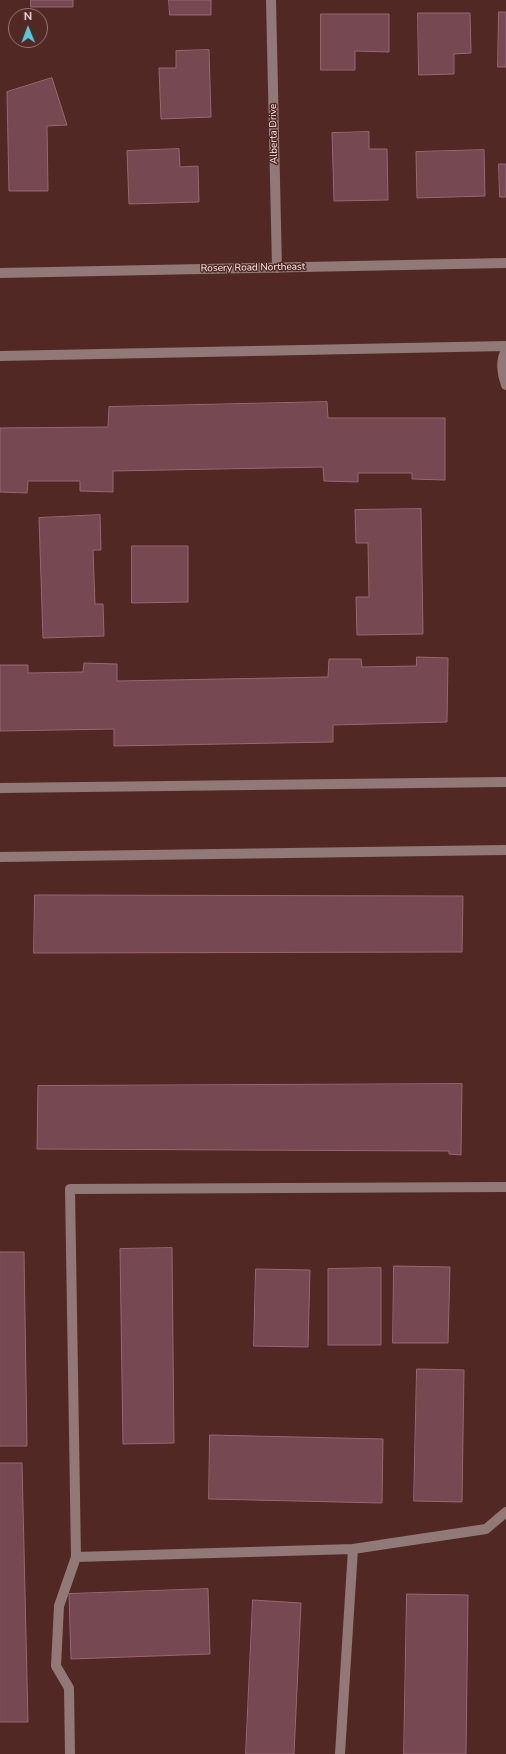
<!DOCTYPE html>
<style>
body{margin:0}
#map{position:relative;width:506px;height:1754px;overflow:hidden;background:#522824;font-family:"Nunito Sans",sans-serif}
canvas{display:block}
.north{position:absolute;left:8px;top:8px;width:40px;height:40px;box-sizing:border-box;background:#522824;border:1px solid #967673;border-radius:50%;rotate:359deg;font-size:11px;font-weight:700;line-height:16px;text-align:center;color:#fcebe9}
.north::after{content:'';display:block;margin:auto;width:14px;height:18px;background:#52cbd9;clip-path:polygon(50% 0,100% 100%,50% 72%,0 100%)}
</style>
<div id="map">
<canvas width="506" height="1754"></canvas>
<div class="north">N</div>
</div>
<script>
const c = document.querySelector('canvas').getContext('2d');
c.lineJoin = 'round';
function paint(path, color) {
  c.fillStyle = color;
  c.fill(path, 'evenodd');
}
function strokePath(path, color, width, dash) {
  c.strokeStyle = color;
  c.lineWidth = width;
  c.lineCap = dash ? 'butt' : 'round';
  c.setLineDash(dash || []);
  c.stroke(path);
}
function drawText(font, color, halo, rows, align = 'center') {
  c.font = font + ' "Nunito Sans",sans-serif';
  c.lineWidth = 3;
  c.setLineDash([]);
  c.textBaseline = 'middle';
  c.strokeStyle = halo;
  c.fillStyle = color;
  for (const [text, x, y, turn = 0] of rows) {
    c.save();
    c.translate(x, y);
    c.rotate((+turn || 0) * Math.PI / 180);
    c.textAlign = isNaN(turn) ? turn : align;
    if (halo) c.strokeText(text, 0, 0);
    c.fillText(text, 0, 0);
    c.restore();
  }
}
const building = new Path2D(`
 M31,0H73V7H31Z
 M169,0H211V15H170Z
 M499,12H506V67H498Z
 M418,13H470L471,53L454,54V74L419,75Z
 M321,14H389V52L355,51V70H321Z
 M209,50L211,117L161,119L159,68H176V51Z
 M52,78L67,125L47,126L48,191H9L7,92Z
 M369,132V149H387L388,200L334,201L332,133Z
 M179,149L180,167L198,166L199,202L129,204L127,151Z
 M484,150L485,196L417,198L416,152Z
 M499,164H506V197H500Z
 M327,402L328,418H445V480L412,479V473H358V482L324,481L323,467L113,471V492L80,491V481H28L27,493L0,492V428L108,427L109,407Z
 M421,509L423,634L357,635L356,597H369L368,543H356L355,510Z
 M100,515L101,550H93L95,604H103L104,636L43,638L39,518Z
 M132,546H188V602L132,603Z
 M417,657L448,658L447,722L333,725V742L114,746V729L0,731V665H28V673L83,672L84,663L117,664V681L328,677L329,659H361L362,667L416,666Z
 M35,895L463,896L462,952L34,953Z
 M462,1084L461,1155L449,1154V1151L37,1149L38,1086Z
 M172,1248L174,1443L123,1444L120,1249Z
 M0,1252H24L27,1446H0Z
 M394,1266L450,1267L448,1343H393Z
 M381,1268V1345H328V1269Z
 M256,1269L310,1270L308,1347L254,1346Z
 M417,1369L464,1370L462,1502L414,1501Z
 M210,1435L383,1439L382,1503L209,1499Z
 M0,1463H22L28,1722H0Z
 M208,1589L210,1654L71,1659L69,1594Z
 M407,1594L468,1595L466,1754H404Z
 M253,1600L301,1603L294,1754H246Z`);
paint(building, '#764852');
strokePath(building, '#986771', 1);
strokePath(new Path2D(`
 M271,0L277,268
 M0,273L506,263
 M506,351C500,360 502,375 506,385
 M0,356L506,346
 M0,788L506,782
 M0,857L506,850
 M76,1557L353,1549L486,1529L506,1512
 M70,1754L69,1688L56,1666L59,1606L76,1557L70,1189L506,1187
 M340,1754L353,1549`), '#907976', 10);
drawText('10px', '#fcebe9', '#522824', [
 ["Alberta Drive",274,134,-91],
 ["Rosery Road Northeast",253,268,-1]
]);
</script>
